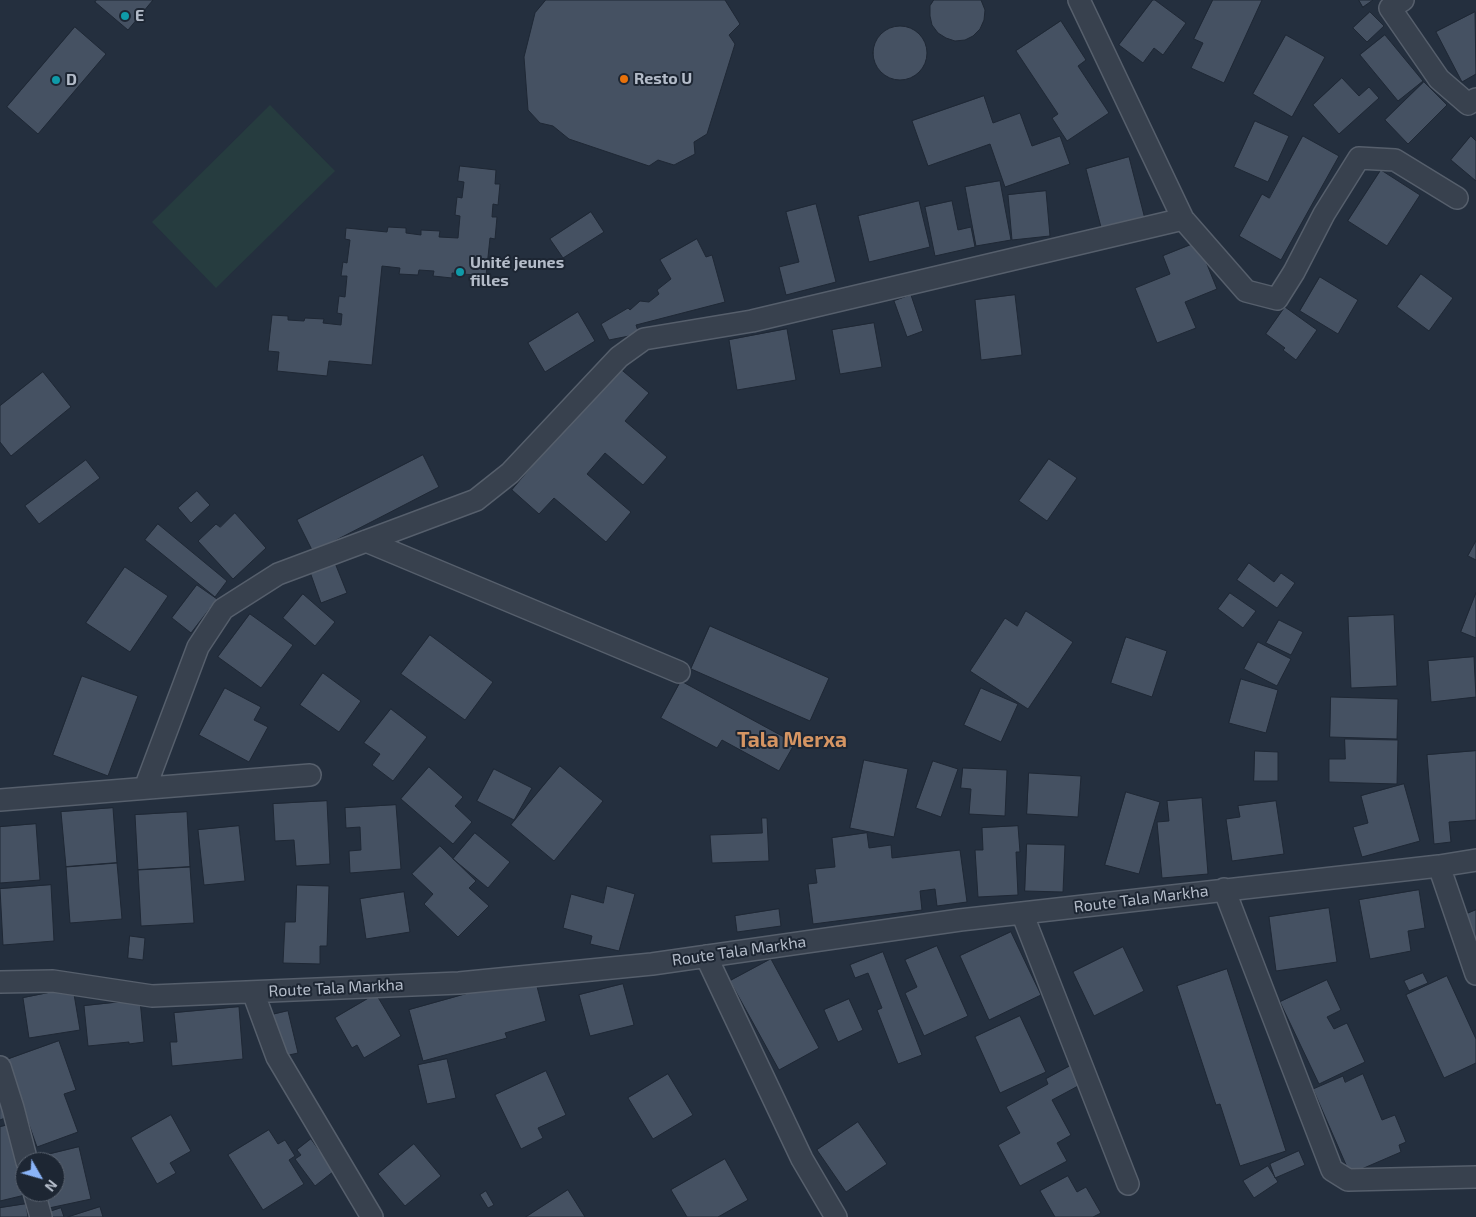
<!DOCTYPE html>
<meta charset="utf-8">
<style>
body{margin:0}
#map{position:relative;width:1476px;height:1217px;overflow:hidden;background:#242f3e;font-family:"Exo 2",sans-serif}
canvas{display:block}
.north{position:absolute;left:15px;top:1152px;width:50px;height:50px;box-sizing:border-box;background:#1d2633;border:1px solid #59626f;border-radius:50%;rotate:128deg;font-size:14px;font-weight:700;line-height:20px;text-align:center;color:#b4bcc9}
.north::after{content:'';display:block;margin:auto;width:18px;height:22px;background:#8ab4f8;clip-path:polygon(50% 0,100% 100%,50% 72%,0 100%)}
</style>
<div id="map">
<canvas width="1476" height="1217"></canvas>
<div class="north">N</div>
</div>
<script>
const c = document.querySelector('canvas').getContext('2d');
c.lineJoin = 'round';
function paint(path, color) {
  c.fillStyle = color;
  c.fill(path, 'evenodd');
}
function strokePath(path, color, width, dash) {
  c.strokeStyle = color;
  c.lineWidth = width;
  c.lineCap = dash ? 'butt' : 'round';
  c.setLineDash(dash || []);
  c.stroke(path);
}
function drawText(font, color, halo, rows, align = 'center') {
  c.font = font + ' "Exo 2",sans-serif';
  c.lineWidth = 4;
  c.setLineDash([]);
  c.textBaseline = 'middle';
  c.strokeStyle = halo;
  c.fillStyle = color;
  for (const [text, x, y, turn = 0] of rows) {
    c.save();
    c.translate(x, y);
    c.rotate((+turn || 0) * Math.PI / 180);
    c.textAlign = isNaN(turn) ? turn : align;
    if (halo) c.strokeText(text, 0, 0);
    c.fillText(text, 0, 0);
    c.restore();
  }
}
paint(new Path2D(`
 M270,105L335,171L216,288L152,222Z`), '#263c3f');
const building = new Path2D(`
 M97,0H153L128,30L95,2Z
 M546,0H725L740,24L729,35L735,44L707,134L694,142L695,154L674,165L658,160L649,166L569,139L553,126L540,123L528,110L524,57L535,13Z
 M934,0H981L985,10L984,20L980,29L973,36L965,40L955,41L946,38L938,33L932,25L930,16V6Z
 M1153,0H1155L1186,23L1163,55L1154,48L1143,63L1119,45Z
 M1213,0H1262L1224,83L1191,68L1203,43L1194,39Z
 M1359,0H1373L1363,7Z
 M1370,12L1384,26L1367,42L1353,28Z
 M1475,12L1476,74L1462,82L1436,32Z
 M1061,21L1086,60L1078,66L1109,113L1067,141L1052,118L1058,114L1016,51Z
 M873 53a27 27 0 1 1 54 0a27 27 0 1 1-54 0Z
 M75,27L106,54L38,134L7,107Z
 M1286,35L1325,57L1292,117L1253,94Z
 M1385,35L1423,81L1398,101L1360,55Z
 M1342,78L1359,96L1369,87L1379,98L1339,134L1313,105Z
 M1424,82L1447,105L1408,144L1385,120Z
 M984,96L993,123L1020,113L1032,146L1060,136L1070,164L1005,187L990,144L928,166L912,121Z
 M1255,121L1289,136L1268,182L1234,167Z
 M1303,136L1339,156L1281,260L1239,236L1262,194L1269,198Z
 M1471,136L1476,141V181L1451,160Z
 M1129,157L1145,219L1102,231L1086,169Z
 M460,166L496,170L495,184H500L498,205L493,204L492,217H497L495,239L490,238L486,276L452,273V278L433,276L434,271L419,270L418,275L399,274L400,268L382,266L372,365L329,361L327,376L277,371L279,352L268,351L272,315L288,316V320L304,321L305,318L324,319L323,323L341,325L342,314L337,313L339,296L345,297L347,276H341L343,262L347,263L350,240L345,239L346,228L387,232L388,227L406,228V233L421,235V230L440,231L439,237L458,238L460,216L455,215L457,197L462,198L464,182L458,181Z
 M1381,170L1420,195L1387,246L1348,221Z
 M1000,181L1011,240L976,246L965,187Z
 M1046,191L1050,236L1012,240L1008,195Z
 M919,201L930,247L869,262L858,216Z
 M952,201L958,230L971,227L975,247L935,256L925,207Z
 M816,204L836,282L786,295L779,267L799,262L786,212Z
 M591,212L604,232L563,258L550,239Z
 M697,239L706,257L712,255L725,302L636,325L639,334L609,340L601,324L628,308L630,310L640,301L649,302L659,294L657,290L671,279L660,260Z
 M1198,242L1217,289L1185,302L1196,328L1157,343L1135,288L1170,274L1163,256Z
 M1421,274L1453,298L1429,331L1397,307Z
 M1320,277L1358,300L1338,334L1300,311Z
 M911,295L923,331L907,337L894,301Z
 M1015,295L1022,355L981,360L975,300Z
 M1285,307L1317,330L1296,360L1283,350L1285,348L1266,334Z
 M578,312L595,341L545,372L528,343Z
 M874,323L882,367L840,374L832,330Z
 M787,329L796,380L737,390L729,340Z
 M617,366L649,393L625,421L667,457L643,485L605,453L587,474L631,512L606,542L554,498L539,514L512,490Z
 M43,372L71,407L11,456L0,442V406Z
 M423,455L439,487L313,552L297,520Z
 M1049,459L1077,478L1047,521L1019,501Z
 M86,460L100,478L39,524L25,506Z
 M197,491L210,505L191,523L178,508Z
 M235,513L266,548L233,579L198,541L216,524L220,527Z
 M158,524L227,581L215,597L145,540Z
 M1476,541V560L1468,556Z
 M335,563L347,593L321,603L310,572Z
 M1249,563L1274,582L1281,573L1295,583L1277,608L1237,580Z
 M125,567L168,596L130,652L86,623Z
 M197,585L217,599L191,633L172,618Z
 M1230,593L1256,611L1243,628L1218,609Z
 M1476,593V638L1461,632Z
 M303,594L335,622L315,646L283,618Z
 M1026,611L1073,642L1028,709L970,671L1005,618L1017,626Z
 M250,614L293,645L261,688L218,657Z
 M1394,615L1397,686L1351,688L1348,617Z
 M1279,620L1303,632L1291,655L1266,643Z
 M710,626L829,678L810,721L691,669Z
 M430,635L493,682L465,720L401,674Z
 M1126,637L1167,651L1152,697L1111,683Z
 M1258,642L1291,659L1277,686L1244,669Z
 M1474,657L1476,697L1431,702L1428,661Z
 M323,673L361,701L339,732L300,705Z
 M82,676L138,696L108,776L53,755Z
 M1241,679L1278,690L1266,733L1229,723Z
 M681,681L795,743L779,771L722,740L717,748L661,718Z
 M225,688L261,707L254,720L268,727L249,762L199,735Z
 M981,688L1018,704L1001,742L964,725Z
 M1331,697L1398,699L1397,739L1330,737Z
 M391,709L427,737L393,781L372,765L380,754L364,743Z
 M1345,739L1398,740L1397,784L1329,782V759H1345Z
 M1255,751L1278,752V781H1254Z
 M1476,751V820L1449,822L1451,842L1434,844L1427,755Z
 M864,760L908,769L894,837L850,828Z
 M933,761L958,769L941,817L916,808Z
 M560,766L603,801L554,861L511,825Z
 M429,767L463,797L455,806L472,822L453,844L401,799Z
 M963,768L1007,770L1005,816L969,814L971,789L961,788Z
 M494,769L532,788L514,820L477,801Z
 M1029,773L1081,776L1078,817L1027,814Z
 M1404,784L1420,841L1362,857L1353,827L1368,823L1361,796Z
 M1126,792L1160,802L1139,874L1105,865Z
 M1202,798L1208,874L1162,878L1157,822L1169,821L1167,801Z
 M327,801L330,864L296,866L294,840L275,841L273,804Z
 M1276,801L1284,854L1232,861L1226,819L1240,817L1238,806Z
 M396,805L401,869L350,873L349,851L361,850L360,827L346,828L345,808Z
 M113,808L117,863L66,867L61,812Z
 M187,812L190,867L138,870L135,815Z
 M762,818H767L769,861L712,863L710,835L762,833Z
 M36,824L40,880L0,883V827Z
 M239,826L245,881L204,885L198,830Z
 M1018,826L1020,852H1016L1018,895L978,897L975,850H983L982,828Z
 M475,833L510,862L488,888L453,859Z
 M867,833L869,848L891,845L892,858L960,850L967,902L937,906L935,889L920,891L922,910L813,924L808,884L817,883L815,869L835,867L832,838Z
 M1027,844L1065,845L1063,892L1025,891Z
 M440,846L476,881L469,888L489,906L458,937L424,904L433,894L412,874Z
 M117,863L122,919L70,923L66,867Z
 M190,867L194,923L141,926L138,870Z
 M51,885L54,941L3,945L0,889Z
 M297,885L329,886L327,946H320V964L283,963L285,922H295Z
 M607,886L635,894L619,951L590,944L592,936L563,928L571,894L603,903Z
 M1419,890L1425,928L1408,931L1411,951L1370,959L1359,900Z
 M404,892L410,932L366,939L360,899Z
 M1329,908L1337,962L1276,971L1269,917Z
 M779,909L781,926L737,932L735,916Z
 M1476,910V945L1464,915Z
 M1011,932L1041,995L989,1020L960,956Z
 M130,936L145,938L143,960L128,958Z
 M937,946L968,1016L924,1036L905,993L917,987L905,960Z
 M1123,947L1144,991L1094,1016L1073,972Z
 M883,952L922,1055L898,1064L877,1010L882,1008L868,973L855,978L850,965Z
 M771,959L819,1048L779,1070L730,981Z
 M1227,969L1286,1151L1240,1166L1220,1104L1216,1105L1177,986Z
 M1423,973L1428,983L1409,991L1404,981Z
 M534,975L546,1021L505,1033L507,1038L423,1061L409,1010Z
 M1447,976L1476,1039V1063L1444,1078L1406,995Z
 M1327,980L1341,1010L1327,1017L1334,1029L1347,1023L1365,1062L1319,1084L1280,1002Z
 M623,984L634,1025L590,1036L579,995Z
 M73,988L80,1030L29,1038L23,998Z
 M376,994L401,1036L364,1058L357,1045L352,1048L335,1018Z
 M849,999L863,1030L838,1042L824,1010Z
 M140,1000L144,1042L129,1044V1042L88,1046L84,1006Z
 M239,1007L243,1059L172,1066L170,1042H177L174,1013Z
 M288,1011L298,1053L280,1057L271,1015Z
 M1020,1016L1046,1072L1000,1093L975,1037Z
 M59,1041L76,1090L64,1094L78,1132L37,1147L6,1060Z
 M447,1059L456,1098L427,1104L418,1065Z
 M1070,1066L1080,1085L1052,1100L1071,1135L1057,1143L1067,1161L1020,1186L998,1145L1020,1133L1006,1107L1048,1084L1046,1079Z
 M546,1071L566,1115L538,1128L543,1138L521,1149L495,1095Z
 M668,1074L693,1115L653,1139L628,1098Z
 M1363,1074L1382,1120L1395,1115L1406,1142L1399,1145L1401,1152L1350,1174L1313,1089L1343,1076L1345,1082Z
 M0,1089L10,1116L0,1120Z
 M171,1115L191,1151L170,1163L176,1173L157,1184L131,1138Z
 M858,1122L887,1164L846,1192L817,1150Z
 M8,1125L25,1195L0,1201V1127Z
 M269,1130L278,1144L285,1140L295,1156L289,1160L304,1184L263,1210L228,1155Z
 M311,1139L334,1171L315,1186L295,1159L301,1155L297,1150Z
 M414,1144L441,1176L405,1206L378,1174Z
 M79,1147L91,1199L49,1208L46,1192H55V1162H39L38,1157Z
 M1299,1151L1305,1165L1275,1178L1270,1164Z
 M725,1159L748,1200L718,1217H687L671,1190Z
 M1268,1166L1278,1182L1254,1198L1243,1181Z
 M1068,1176L1077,1192L1086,1187L1101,1213L1093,1217H1055L1040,1191Z
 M568,1190L585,1217H526Z
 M486,1191L494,1205L488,1208L480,1195Z
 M26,1204L28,1217H0V1208Z
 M100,1207L103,1217H68Z
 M61,1208L64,1217H47L46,1213Z`);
paint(building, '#455162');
strokePath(building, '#1f2835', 1);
const street = new Path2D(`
 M1079,0L1183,219L1246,291L1277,299L1294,272L1324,214L1359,158L1395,160L1457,198
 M1403,0L1390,8L1439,79L1468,104L1476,99
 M366,541L679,672
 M145,788L198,647L223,609L278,574L476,500L510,473L619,357L644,339L752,321L1183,219
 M0,800L310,775
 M1439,866L1476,974
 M1224,889L1332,1170L1348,1180L1476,1177
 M1022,913L1128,1184
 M706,956L802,1159L836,1217
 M0,982L53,981L152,996L459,983L652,964L960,920L1439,866L1476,860
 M253,992L277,1057L372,1217
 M0,1067L13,1108L27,1162
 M34,1192L41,1217`);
strokePath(street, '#565f6c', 24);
strokePath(street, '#38414e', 21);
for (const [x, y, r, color] of [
 [125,16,5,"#0f9aa8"],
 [624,79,5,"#e8710a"],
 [56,80,5,"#0f9aa8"],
 [460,272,5,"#0f9aa8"]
]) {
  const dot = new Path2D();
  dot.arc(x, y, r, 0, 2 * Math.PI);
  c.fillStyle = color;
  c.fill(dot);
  strokePath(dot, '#1d2633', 2);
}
drawText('bold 16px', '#b4bcc9', '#1d2633', [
 ["E",135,16],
 ["Resto U",634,79],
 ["D",66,80],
 ["Unité jeunes",470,263],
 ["filles",470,281]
], 'left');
drawText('16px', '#b4bcc9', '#1d2633', [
 ["Route Tala Markha",1141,899,-7],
 ["Route Tala Markha",739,951,-8],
 ["Route Tala Markha",336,988,-3]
]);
drawText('bold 21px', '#d59563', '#1d2633', [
 ["Tala Merxa",792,740]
]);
</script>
